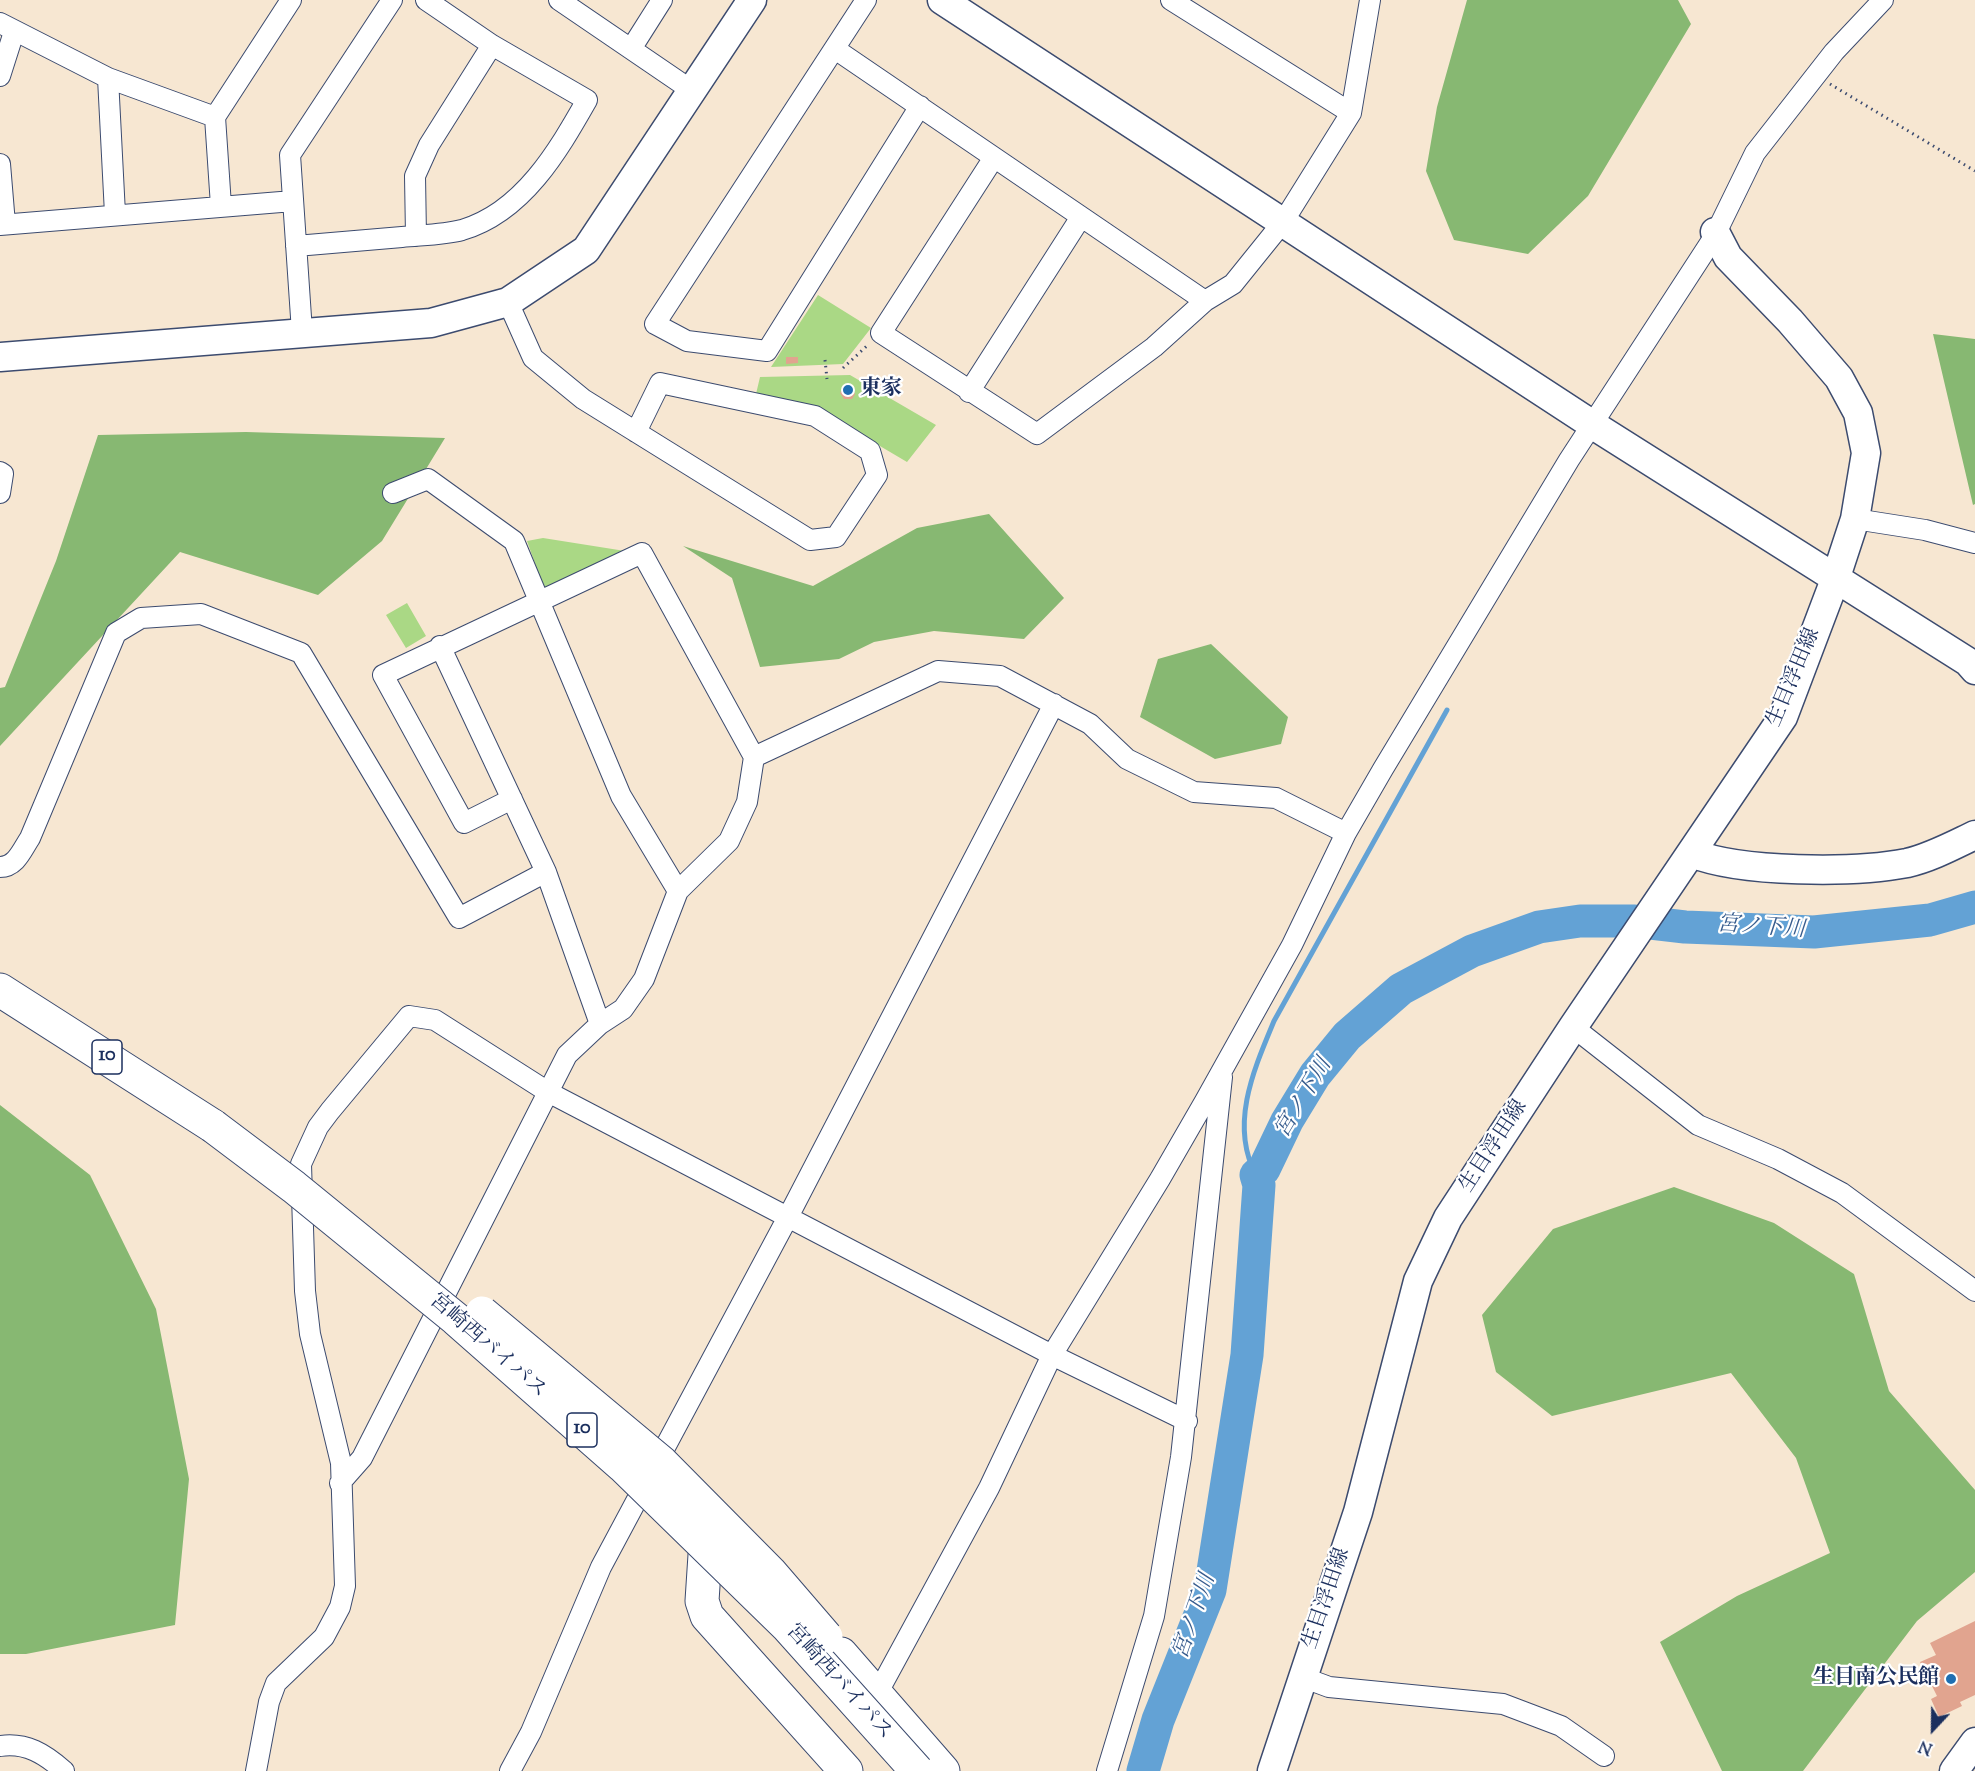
<!DOCTYPE html>
<meta charset="utf-8">
<style>
body{margin:0}
#map{position:relative;width:1975px;height:1771px;overflow:hidden;background:#f7e7d2;font-family:"Sorts Mill Goudy",serif}
canvas{display:block}
.north{position:absolute;left:1903px;top:1699px;width:60px;height:60px;-webkit-text-stroke:4px #fff;paint-order:stroke;rotate:202deg;font-size:16px;font-weight:700;line-height:24px;text-align:center;color:#1b2f5e}
.north::after{content:'';display:block;margin:auto;width:21px;height:27px;background:#1b2f5e;clip-path:polygon(50% 0,100% 100%,50% 72%,0 100%)}
</style>
<div id="map">
<canvas width="1975" height="1771"></canvas>
<div class="north">N</div>
</div>
<script>
const c = document.querySelector('canvas').getContext('2d');
c.lineJoin = 'round';
function paint(path, color) {
  c.fillStyle = color;
  c.fill(path, 'evenodd');
}
function strokePath(path, color, width, dash) {
  c.strokeStyle = color;
  c.lineWidth = width;
  c.lineCap = dash ? 'butt' : 'round';
  c.setLineDash(dash || []);
  c.stroke(path);
}
function drawText(font, color, halo, rows, align = 'center') {
  c.font = font + ' "Sorts Mill Goudy","Noto Serif JP",serif';
  c.lineWidth = 4.5;
  c.setLineDash([]);
  c.textBaseline = 'middle';
  c.strokeStyle = halo;
  c.fillStyle = color;
  for (const [text, x, y, turn = 0] of rows) {
    c.save();
    c.translate(x, y);
    c.rotate((+turn || 0) * Math.PI / 180);
    c.textAlign = isNaN(turn) ? turn : align;
    if (halo) c.strokeText(text, 0, 0);
    c.fillText(text, 0, 0);
    c.restore();
  }
}
paint(new Path2D(`
 M818,295L871,328L843,364L771,367Z
 M850,375L936,425L907,462L819,410L756,394L760,377Z
 M543,538L625,551L544,589L527,541Z
 M407,603L426,636L406,648L386,615Z`), '#aad885');
paint(new Path2D(`
 M1467,0H1678L1691,24L1588,196L1528,254L1454,240L1426,171L1437,107Z
 M1933,334L1975,339V504L1973,505Z
 M246,432L445,438L382,541L318,595L180,552L0,746V688L5,687L56,561L98,435Z
 M989,514L1064,598L1024,639L934,631L874,642L839,659L760,667L732,578L683,546L813,586L917,528Z
 M1211,644L1288,717L1281,744L1215,759L1140,717L1158,659Z
 M0,1105L90,1175L156,1309L189,1479L175,1625L26,1654H0Z
 M1674,1187L1774,1223L1854,1274L1889,1391L1975,1490V1572L1917,1621L1803,1771H1722L1660,1642L1737,1596L1830,1553L1796,1458L1731,1373L1552,1416L1496,1372L1482,1315L1553,1229Z`), '#87b872');
strokePath(new Path2D(`
 M1256,1175C1229,1125 1254,1069 1274,1021L1447,710`), '#63a2d5', 5);
strokePath(new Path2D(`
 M1143,1771L1158,1720L1210,1590L1247,1355L1259,1185L1256,1175L1264,1169L1287,1121L1315,1075L1347,1036L1401,989L1472,951L1539,927L1580,921H1633L1685,927L1814,932L1930,920L1975,907`), '#63a2d5', 33);
paint(new Path2D(`
 M786,357H798V363L786,364Z
 M844,386H851L855,394L852,399H844L840,393Z
 M1975,1621V1695L1960,1702L1962,1706L1939,1717L1931,1699L1937,1696L1920,1662L1936,1655L1930,1643Z`), '#e1a48f');
const street = new Path2D(`
 M559,0L694,92
 M866,0L655,324L687,341L767,351L920,106
 M1171,0L1351,113
 M0,23L108,78L215,117
 M631,49L662,0
 M835,49L1205,301
 M0,76L14,32
 M108,78L115,214
 M993,159L881,333L1037,434L1154,347L1205,301L1233,284L1283,222L1351,113L1370,0
 M0,164L5,224
 M221,206L215,117L291,0
 M0,225L293,201
 M416,236L415,176L429,145L492,45
 M296,246C332,243 367,240 402,237C421,235 443,235 462,230C523,212 558,151 587,100L492,45L426,0
 M508,302L533,358L583,399L810,540L836,537L877,475L870,451L815,416L660,383L636,432
 M302,332L290,155L392,0
 M969,392L1081,217
 M0,472L3,474L0,493
 M393,493L428,479L514,541L621,796L678,891
 M1855,519L1925,530L1975,543
 M440,646L546,872L600,1024
 M754,757L938,671L1000,676L1090,724L1127,759L1194,792L1276,798L1346,833
 M0,867C16,867 22,850 30,838L116,633L141,618L201,614L301,653L459,918L546,872
 M1573,1027L1698,1125L1778,1159L1842,1193L1975,1291
 M340,1483L362,1458L567,1055L600,1024L623,1009L644,979L678,891L729,841L747,802L754,757L642,553L383,675L464,823L512,799
 M1302,1677L1329,1687L1503,1704L1561,1726L1604,1756
 M877,1694L989,1488L1052,1355L1160,1179L1205,1101L1292,945L1346,833L1383,769L1569,460L1714,237L1755,153L1834,52L1883,0
 M0,1746C26,1742 45,1754 64,1771
 M256,1771L269,1702L276,1683L324,1637L340,1607L345,1586L341,1463L310,1334L305,1291L301,1164L318,1127L330,1111L409,1016L435,1020L548,1092L1052,1355L1187,1421
 M510,1771L531,1732L601,1567L788,1217L1054,704
 M1107,1771L1154,1616L1181,1457L1222,1077`);
const secondary = new Path2D(`
 M942,0L1593,425L1968,662L1975,670
 M0,357L431,323L508,302L586,250L752,0
 M1692,853C1740,873 1855,873 1907,863C1930,858 1954,845 1975,835
 M1272,1771L1358,1512L1418,1281L1448,1218L1573,1027L1783,717L1836,577L1855,519L1866,453L1858,413L1839,378L1790,321L1728,257L1715,232
 M1954,1771L1975,1742`);
const highway = new Path2D(`
 M0,990L213,1126
 M705,1555L702,1601L707,1616L846,1771
 M841,1654L943,1771`);
strokePath(street, '#3c4b6f', 22);
strokePath(secondary, '#3c4b6f', 31);
strokePath(highway, '#3c4b6f', 35);
strokePath(new Path2D(`
 M1830,84L1975,171
 M825,360L827,379
 M843,368L869,344`), '#3c4b6f', 3, [1.5, 4.5]);
strokePath(street, '#fff', 20);
strokePath(secondary, '#fff', 28);
strokePath(highway, '#fff', 33);
const highwayBridge = new Path2D(`
 M213,1126L294,1187L456,1319L623,1466L788,1627L917,1771
 M482,1313L662,1463L770,1572L826,1637`);
strokePath(highwayBridge, '#3c4b6f', 35, []);
strokePath(highwayBridge, '#fff', 33);
for (const [x, y, r, color] of [
 [848,390,6,"#1f6fb2"],
 [1951,1679,6,"#1f6fb2"]
]) {
  const dot = new Path2D();
  dot.arc(x, y, r, 0, 2 * Math.PI);
  c.fillStyle = color;
  c.fill(dot);
  strokePath(dot, '#fff', 2);
}
for (const [x, y, w] of [
 [107,1057,30],
 [582,1430,30]
]) {
  const box = new Path2D();
  box.roundRect(x - w / 2, y - 17, w, 34, 4.5);
  c.fillStyle = '#fff';
  c.fill(box);
  strokePath(box, '#1b2f5e', 1.5);
}
drawText('bold 20px', '#1b2f5e', null, [
 ["10",107,1057],
 ["10",582,1430]
]);
drawText('bold 21px', '#1b2f5e', '#fff', [
 ["東家",860,390],
 ["生目南公民館",1939,1679,"right"]
], 'left');
drawText('21px', '#1b2f5e', '#fff', [
 ["生目浮田線",1795,678,-67],
 ["生目浮田線",1495,1147,-57],
 ["宮崎西バイパス",487,1347,41],
 ["生目浮田線",1328,1599,-71],
 ["宮崎西バイパス",838,1683,48]
]);
drawText('italic 22px', '#385d8e', '#fff', [
 ["宮ノ下川",1761,929,4],
 ["宮ノ下川",1305,1099,-59],
 ["宮ノ下川",1196,1617,-71]
]);
</script>
